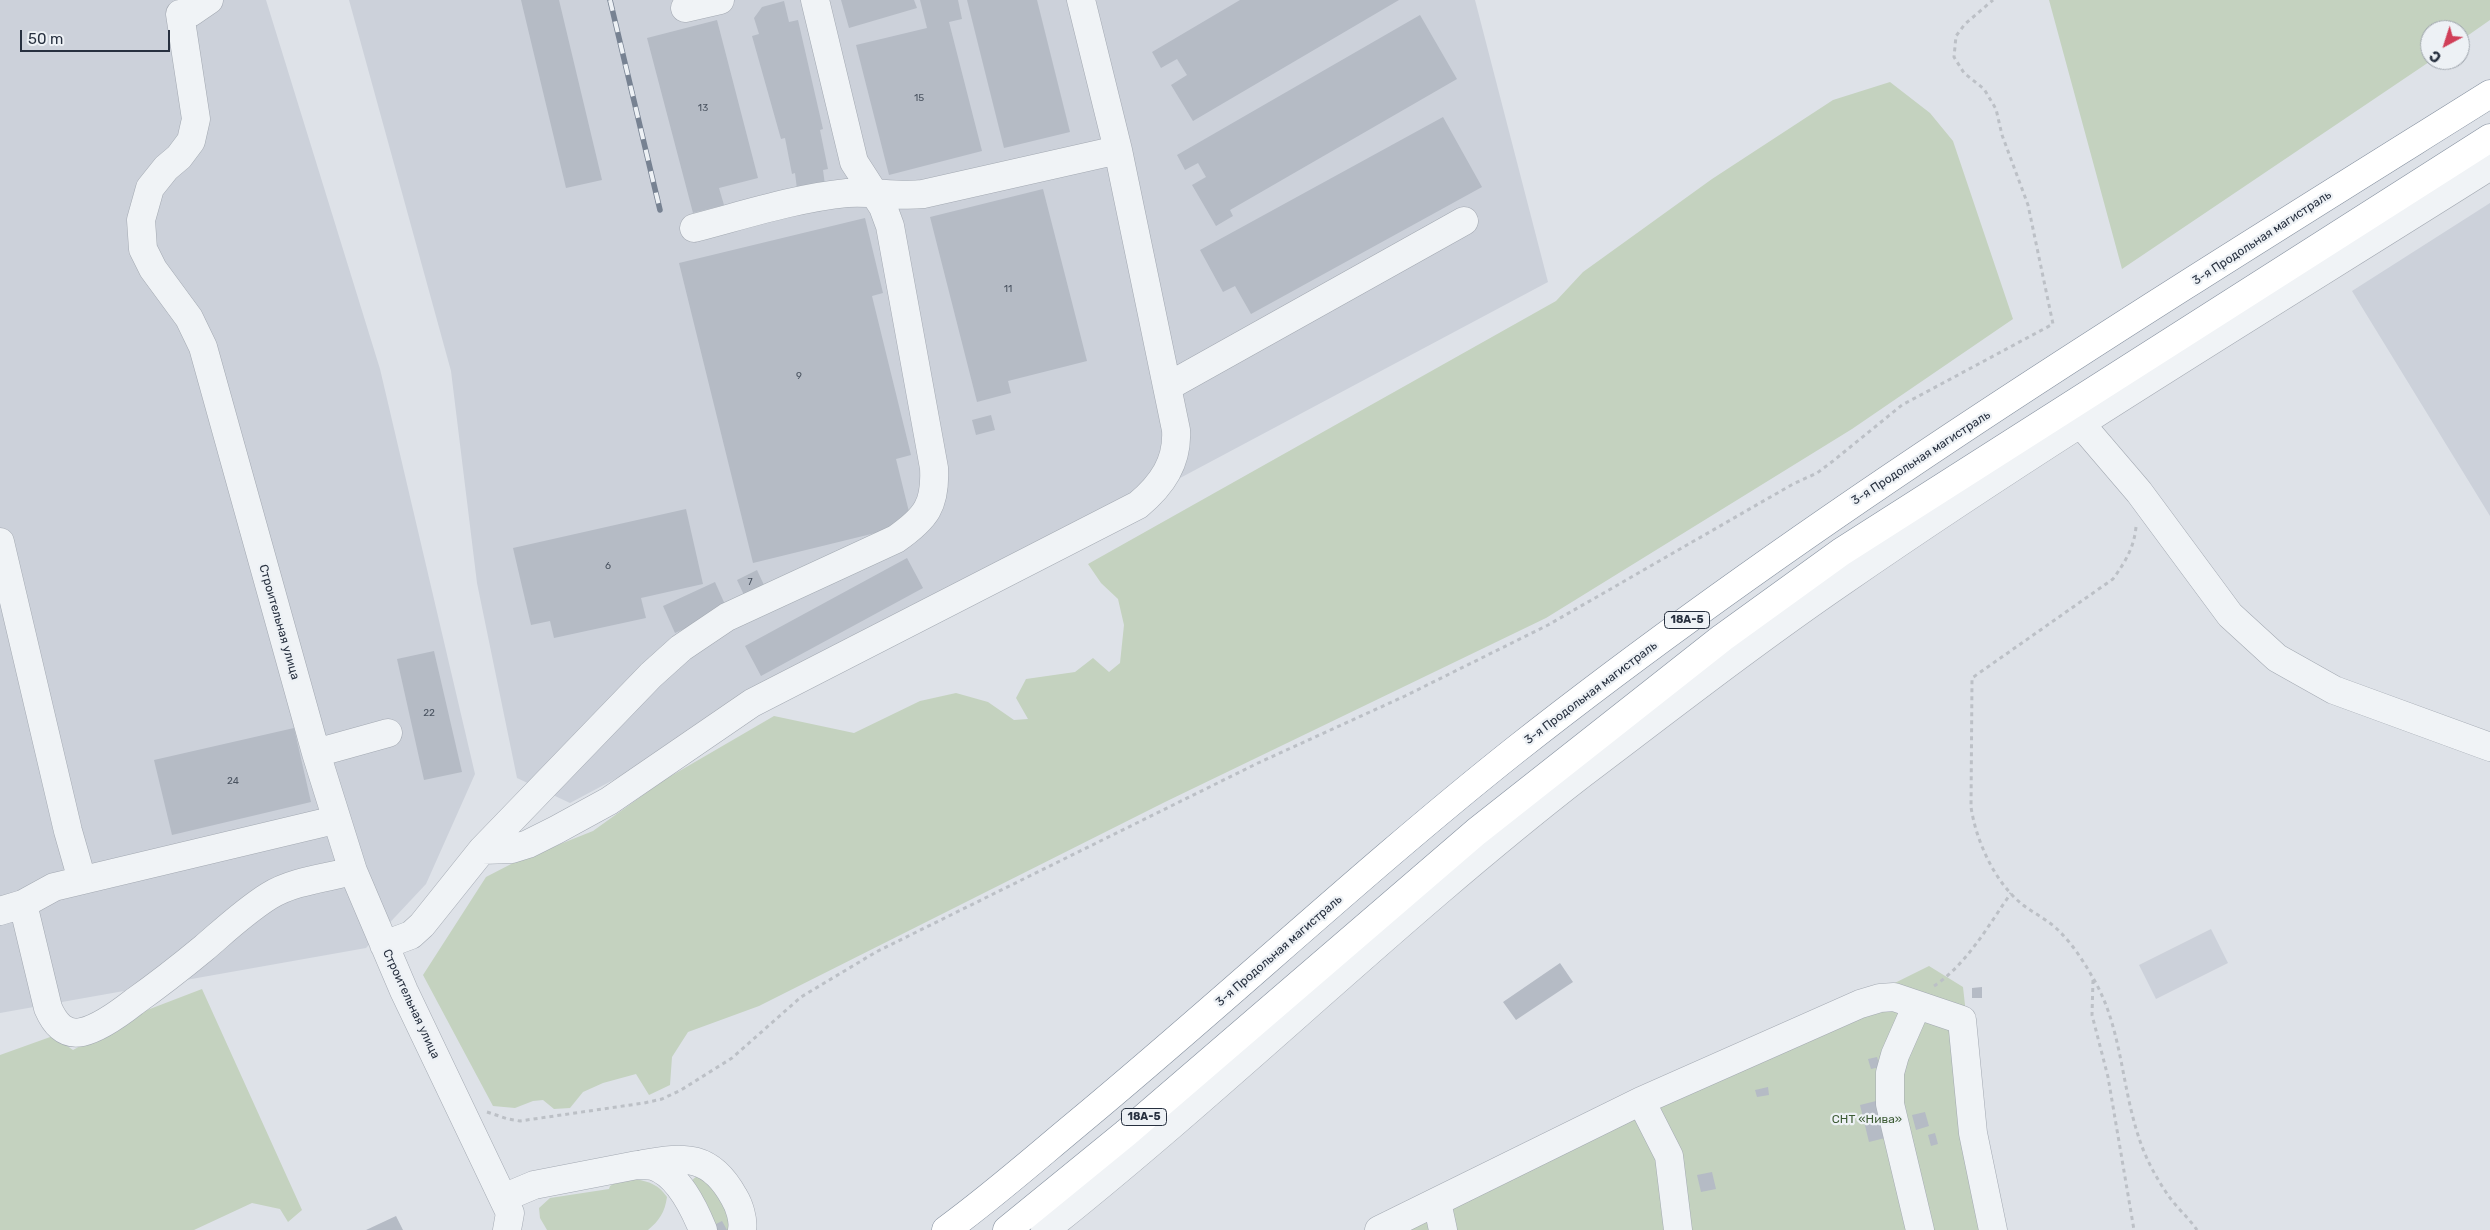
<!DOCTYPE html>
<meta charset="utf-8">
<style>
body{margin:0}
#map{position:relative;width:2490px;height:1230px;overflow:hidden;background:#dee2e8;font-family:Rubik,sans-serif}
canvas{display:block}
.north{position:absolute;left:2420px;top:20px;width:50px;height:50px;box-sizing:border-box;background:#edf1f5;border:1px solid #9ea4ac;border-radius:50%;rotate:220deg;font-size:14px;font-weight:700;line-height:20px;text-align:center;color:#27303f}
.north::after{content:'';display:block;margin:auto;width:18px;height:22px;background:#d03f58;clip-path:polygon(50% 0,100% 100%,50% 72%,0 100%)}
.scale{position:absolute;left:20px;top:30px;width:150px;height:22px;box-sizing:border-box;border:2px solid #27303f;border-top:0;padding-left:6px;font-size:15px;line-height:18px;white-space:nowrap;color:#27303f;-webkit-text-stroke:4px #edf1f5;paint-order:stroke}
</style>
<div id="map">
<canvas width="2490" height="1230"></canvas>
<div class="north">С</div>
<div class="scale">50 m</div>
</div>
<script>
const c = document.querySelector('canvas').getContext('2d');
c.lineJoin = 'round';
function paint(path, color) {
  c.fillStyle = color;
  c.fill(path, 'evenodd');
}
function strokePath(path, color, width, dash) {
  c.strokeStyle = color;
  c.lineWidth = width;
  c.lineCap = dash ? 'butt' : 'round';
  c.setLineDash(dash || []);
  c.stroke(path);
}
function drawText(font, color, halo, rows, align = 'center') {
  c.font = font + ' Rubik,sans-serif';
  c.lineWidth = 4.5;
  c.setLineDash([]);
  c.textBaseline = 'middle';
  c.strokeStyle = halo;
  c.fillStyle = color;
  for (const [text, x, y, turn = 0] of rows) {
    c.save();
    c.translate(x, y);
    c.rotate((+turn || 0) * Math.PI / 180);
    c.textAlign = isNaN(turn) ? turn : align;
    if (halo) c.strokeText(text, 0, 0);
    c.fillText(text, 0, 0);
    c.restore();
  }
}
paint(new Path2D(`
 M0,0H266L380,369L475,774L426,884L366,948L0,1013Z
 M349,0H1475L1548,282L570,803L517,778L477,583L451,371Z
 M2490,203V516L2352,291Z
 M2211,929L2228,963L2156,999L2139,965Z`), '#ccd1da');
paint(new Path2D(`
 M2049,0H2490V20L2460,41V30H2430L2432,60L2122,269Z
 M1890,82L1930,113L1953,141L2013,319L1852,429L1546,618L1165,802L759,1006L688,1032L672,1057L670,1085L649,1095L636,1074L603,1083L583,1092L570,1108L554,1109L543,1100L533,1101L515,1108L493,1106L423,975L486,877L515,862L593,831L664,780L774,716L854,733L920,701L956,693L988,702L1014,720L1028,719L1016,698L1026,679L1075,672L1093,658L1109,672L1120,663L1124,625L1118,599L1101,583L1088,564L1556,301L1583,272L1712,179L1833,100Z
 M1929,966L1963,987L1978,1122L2004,1230H1396Z
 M202,989L302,1210L288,1222L280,1209L252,1203L194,1230H0V1055L53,1036L73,1050L142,1012Z
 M699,1174L719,1191L733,1230H716L689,1183Z
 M636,1179C650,1182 659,1185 667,1197C665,1212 659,1221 648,1230H547L540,1218L539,1208L550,1198L609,1189L610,1186L620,1180Z`), '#c4d2bf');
paint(new Path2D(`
 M521,0H559L602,180L566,188Z
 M841,0H914L917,8L849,28Z
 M920,0H958L962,19L949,22L982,151L889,175L856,45L927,28Z
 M967,0H1037L1070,132L1004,148Z
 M1240,0H1399L1193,121L1171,85L1187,75L1177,59L1161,68L1152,52Z
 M784,1L789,22L798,20L823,129L820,130L828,169L823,170L825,185L797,189L795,173L792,174L785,138L781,139L752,36L759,34L754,18L762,7Z
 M1420,15L1457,79L1230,210L1233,216L1216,226L1192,185L1206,177L1198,163L1185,170L1177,155Z
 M717,20L758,178L719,188L724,205L693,213L647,38Z
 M1443,117L1482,187L1251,314L1235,286L1223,292L1200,250Z
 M1043,189L1087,361L1008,381L1011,393L977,402L930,217Z
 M865,218L883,293L872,296L911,455L896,459L912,524L753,563L679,263Z
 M991,415L995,430L976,435L972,420Z
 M686,509L703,584L641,598L646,618L554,638L550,621L531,625L513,548Z
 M907,558L923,588L761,676L745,646Z
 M757,570L764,585L744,595L737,580Z
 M715,582L727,609L675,633L663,606Z
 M434,651L462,772L424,780L397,659Z
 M294,728L311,802L172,835L154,760Z
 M1560,963L1573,982L1516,1020L1503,1002Z
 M1982,987V998H1972V988Z
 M1877,1057L1880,1067L1871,1069L1868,1059Z
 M1768,1087L1769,1095L1757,1097L1755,1090Z
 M1880,1100L1889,1137L1869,1142L1860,1105Z
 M1925,1112L1929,1126L1916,1130L1912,1115Z
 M1935,1133L1938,1144L1931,1146L1928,1135Z
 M1712,1172L1716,1189L1701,1192L1697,1175Z
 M396,1216L403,1230H366Z
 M722,1221L727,1230H704Z`), '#b5bbc5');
const minor = new Path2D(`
 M209,0L190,13L180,14L196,119L191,141L179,157L166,168L150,188L141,220L143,249L153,269L189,318L203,347L316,753L353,871L404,991L510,1213L507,1230
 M685,8L720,0
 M694,228C744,215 796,198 847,193C872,191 897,197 923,194L1118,150
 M1167,387L1464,221
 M2080,423L2139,492L2230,615L2277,658L2334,690L2490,747
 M0,542L68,831L82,880
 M316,753L388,733
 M482,850L512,849L528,844L556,830L609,801L752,703L1138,505C1162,485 1178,462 1176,430L1118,150L1081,0
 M23,904L48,1008C54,1022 64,1036 82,1032C100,1028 120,1013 134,1002C158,985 181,967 204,948C225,930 245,911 269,896C293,881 326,878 353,871
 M0,911L23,904L54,887L335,820
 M384,945L411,935L422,925L482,850L651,675L681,648L727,617L896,539C926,518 936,505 934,468L890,226L883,207L854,162L815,0
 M1917,1005L1895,1055L1890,1073V1104L1920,1230
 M1641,1101L1669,1156L1678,1230
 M643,1164C686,1156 711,1155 734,1197C739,1205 744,1220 742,1230
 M503,1198L534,1185L637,1165C642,1165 648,1165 653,1166C678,1174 694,1208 703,1230
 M1437,1202L1443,1230
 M1045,1230C1229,1084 1396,918 1582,774C1668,709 1754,642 1843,581C2054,435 2273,303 2490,166
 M1379,1230L1641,1101L1860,1004L1880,998L1894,997L1962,1020L1973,1133L1993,1230`);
const highway = new Path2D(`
 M946,1230C990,1198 1031,1162 1073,1127C1222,1004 1363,871 1514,751C1822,508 2158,302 2490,94
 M1007,1230L1126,1133L1476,832L1722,638L1841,552L2490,138`);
strokePath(minor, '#a3a9b2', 29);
strokePath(highway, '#85909f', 29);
strokePath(new Path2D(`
 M2136,527C2134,548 2125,562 2113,579L1972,678L1971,807C1976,841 1995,883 2023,905C2035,914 2050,921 2060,932C2073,945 2084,962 2093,978C2122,1027 2121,1085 2139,1138C2145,1157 2156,1178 2168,1195C2176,1207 2188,1217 2197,1230
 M2093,980L2092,1015L2108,1077L2134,1230
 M1934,986C1967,964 1988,926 2011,893
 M487,1112L508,1119L520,1121L644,1103L662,1099L681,1090L732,1058L801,997L876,952L1258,763L1405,696L1548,625L1793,484L1817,473L1833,461L1902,405L2053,324L2028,205L2002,135L1996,109L1984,89L1964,73L1954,57L1956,36L1965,24L1993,0`), '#bcc0c6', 3, [4, 4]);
strokePath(minor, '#f0f3f6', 28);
strokePath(highway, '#fff', 28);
const rail = new Path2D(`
 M610,0L660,210`);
strokePath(rail, '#778292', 5.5);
strokePath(rail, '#edf1f5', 4, [11]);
drawText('10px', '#4a5360', null, [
 ["15",919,98],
 ["13",703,108],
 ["11",1008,289],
 ["9",799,376],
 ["6",608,566],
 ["7",750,582],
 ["22",429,713],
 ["24",233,781]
]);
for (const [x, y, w] of [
 [1687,620,45],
 [1144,1117,45]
]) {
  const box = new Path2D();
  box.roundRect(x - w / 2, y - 8.5, w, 17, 4);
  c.fillStyle = '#edf1f5';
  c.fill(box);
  strokePath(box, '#27303f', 1);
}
drawText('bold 11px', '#27303f', null, [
 ["18А-5",1687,620],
 ["18А-5",1144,1117]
]);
drawText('12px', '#27303f', '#edf1f5', [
 ["3-я Продольная магистраль",2262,238,-33],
 ["3-я Продольная магистраль",1921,458,-33],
 ["Строительная улица",279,622,74],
 ["3-я Продольная магистраль",1591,693,-37],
 ["3-я Продольная магистраль",1279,951,-41],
 ["Строительная улица",411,1004,65]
]);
drawText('12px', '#3c5b34', '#edf1f5', [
 ["СНТ «Нива»",1867,1120]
]);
</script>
